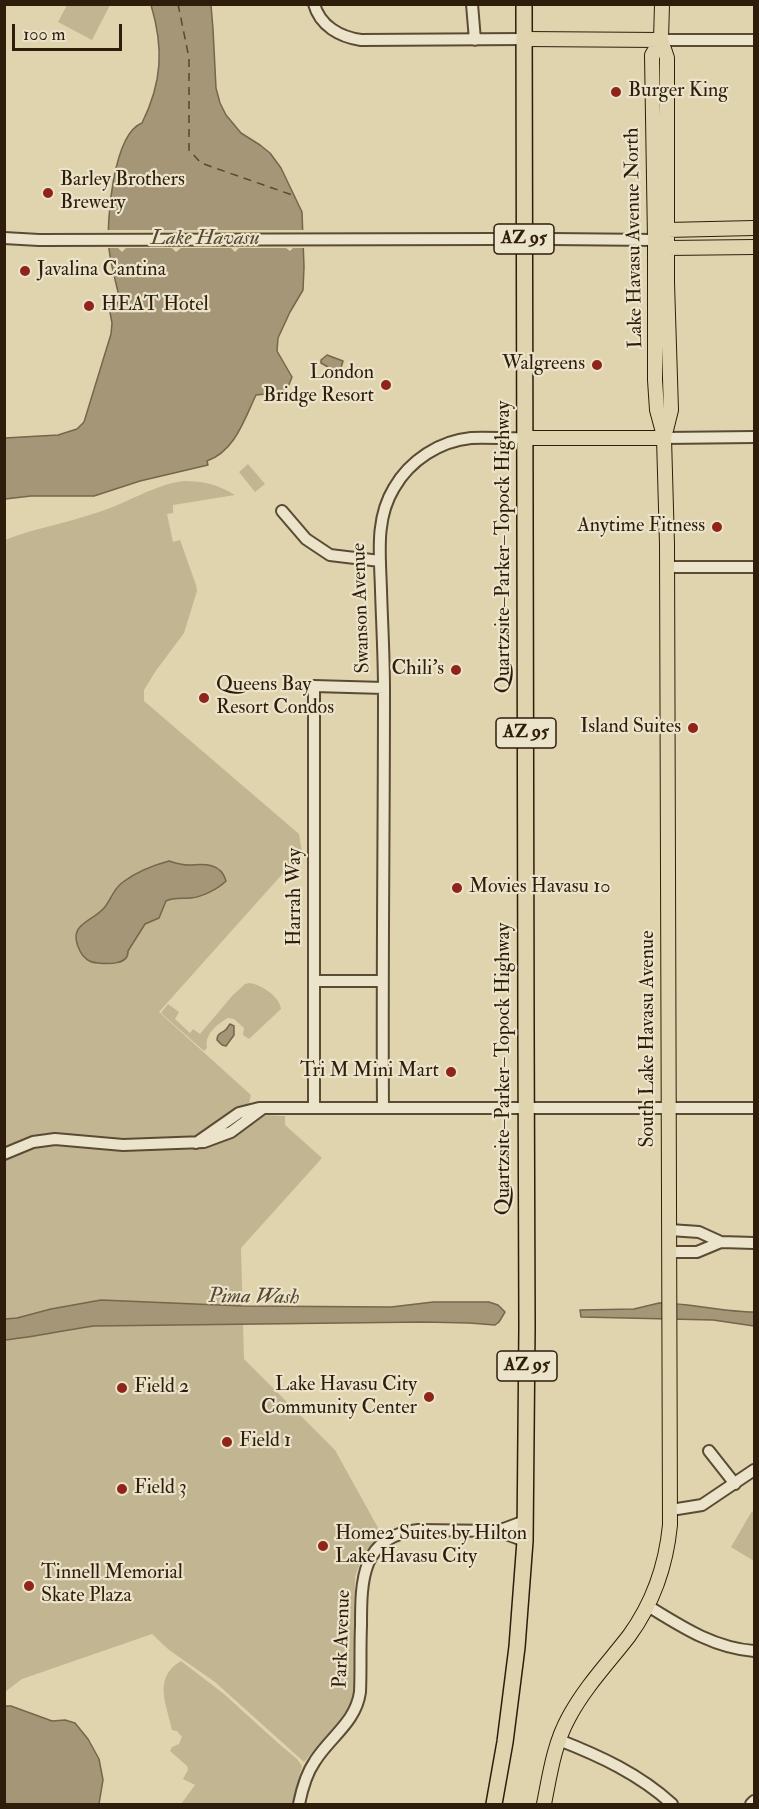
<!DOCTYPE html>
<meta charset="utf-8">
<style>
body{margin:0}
#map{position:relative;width:759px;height:1809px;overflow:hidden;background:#e0d4ae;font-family:"IM FELL Double Pica",serif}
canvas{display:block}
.frame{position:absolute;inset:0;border:6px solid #2f1d0b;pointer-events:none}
.scale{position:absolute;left:12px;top:24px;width:110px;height:27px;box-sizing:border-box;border:3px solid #2f1d0b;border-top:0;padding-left:8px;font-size:18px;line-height:21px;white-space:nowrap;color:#2f1d0b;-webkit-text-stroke:4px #ebe3ca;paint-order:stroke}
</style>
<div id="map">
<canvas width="759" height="1809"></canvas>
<div class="frame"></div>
<div class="scale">100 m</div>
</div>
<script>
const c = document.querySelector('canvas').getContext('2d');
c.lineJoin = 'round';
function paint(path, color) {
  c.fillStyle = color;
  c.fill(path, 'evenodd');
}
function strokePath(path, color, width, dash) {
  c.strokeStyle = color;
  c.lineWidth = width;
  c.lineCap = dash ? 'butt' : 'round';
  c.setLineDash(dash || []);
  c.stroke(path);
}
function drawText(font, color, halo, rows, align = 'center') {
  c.font = font + ' "IM FELL Double Pica",serif';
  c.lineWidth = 4.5;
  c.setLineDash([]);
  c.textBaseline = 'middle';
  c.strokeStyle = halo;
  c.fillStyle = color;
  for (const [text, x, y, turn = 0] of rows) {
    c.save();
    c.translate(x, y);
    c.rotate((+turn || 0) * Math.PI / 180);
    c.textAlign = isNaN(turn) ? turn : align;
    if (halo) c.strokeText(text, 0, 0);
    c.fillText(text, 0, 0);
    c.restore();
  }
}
paint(new Path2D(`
 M67,5H110L92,40L58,22Z
 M248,464L265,484L255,492L239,472Z
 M183,481C203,481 217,484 235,495L173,505V513L167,514L173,542L180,540L196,585L197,591L184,633L155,672L144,690V701L299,834L302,852L159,1012L251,1095L249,1104L200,1136L189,1140H86L5,1151V540C35,528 68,523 99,512C127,503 154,485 183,481Z
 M250,983C262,985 280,997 281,1009L249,1039L243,1035L244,1028L234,1019L228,1018C217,1024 204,1035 207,1048L204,1051L161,1013L168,1004L179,1012L175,1019L190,1033L193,1029L200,1034L232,996L245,984Z
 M259,1115L285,1116V1125L322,1158L241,1248L244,1359L335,1450L382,1535L370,1546L363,1555L355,1577L354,1691C349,1720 322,1741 304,1762L215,1682L169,1650L152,1634L22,1679L5,1692V1157L40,1144L189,1146Z
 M752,1511L754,1513V1561L731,1547Z
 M181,1661L224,1694L278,1743L297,1759L302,1766L292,1804H181L195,1785L183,1779L188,1770L187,1766L170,1751L172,1747L179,1744L182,1737L177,1731L172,1730C167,1705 152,1678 181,1661Z`), '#c2b592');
const water = new Path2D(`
 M151,5H211L213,29L216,88L220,103L226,115L241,133L260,145L270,153L281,168L302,212L304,267L303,290L290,312L278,338L277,351L292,377L286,392L256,395C244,420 235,451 207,461L208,465L140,481L94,496H31L5,499V438L58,435L77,429L84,422L111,334L112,323L109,307L115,306L120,300C116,283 111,266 109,249C106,222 113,134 142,123C162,83 164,48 151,5Z
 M327,355L343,361L341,368L335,371L321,363V360Z
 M169,861C176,863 182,865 189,865C203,864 221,862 226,881C218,889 202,897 191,898C182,899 174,897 166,901L159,918L145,924L128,951C129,965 108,964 98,963C90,963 83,958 80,951C66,924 91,923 104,908C111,900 113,889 123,882C135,873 154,865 169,861Z
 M230,1024L234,1026V1035L226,1046L222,1045L217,1040C217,1034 220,1034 224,1031C227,1030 228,1026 230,1024Z
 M101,1300L242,1306L391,1307L433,1302H489L498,1305L505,1312L499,1322L495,1325L469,1323L424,1322L94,1326C64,1330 35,1337 5,1340V1319L17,1318L51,1309Z
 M659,1303C691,1303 722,1312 754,1312V1326L713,1320L581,1317L580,1310L634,1309Z
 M5,1706H11L52,1721L65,1720L75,1723L88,1739L99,1759L103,1780L99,1804H5Z`);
paint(water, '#a49677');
strokePath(water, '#75664c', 1.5);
paint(new Path2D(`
 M106,230H306V248H293L290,251L286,248H239L235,252L231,248H181L176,252L172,248H126L122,252L118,248H106Z`), '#e0d4ae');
strokePath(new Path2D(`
 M178,4L189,58V150L201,163L295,196`), '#584731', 1.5, [8, 6]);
const minor = new Path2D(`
 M314,4C320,26 340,37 361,40L524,39
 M472,4L475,40
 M661,40H754
 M4,238L39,240L495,239
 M551,239L655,240
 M664,438L754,437
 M282,511L306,539L330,555L380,561
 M667,567H754
 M314,981H382
 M314,1107V686L384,688
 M383,1108C382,969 384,829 384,690C384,657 382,623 381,590C380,555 375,519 394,488C410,460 440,441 471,438C489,437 508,439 526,438
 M196,1143L239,1113L259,1108H754
 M4,1154L33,1142L55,1139L123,1145L204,1142L231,1132L262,1109
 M670,1230L699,1232L721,1242L754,1243
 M670,1252H697L721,1242
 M709,1451L735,1484
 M671,1510L702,1505L754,1470
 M498,1531L525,1521
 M648,1606C682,1627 714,1648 754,1651
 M559,1740C600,1756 639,1774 672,1804
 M299,1804C302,1789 306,1774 315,1761C330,1737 356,1722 360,1692C361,1670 360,1648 361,1626C361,1581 361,1536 418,1530L498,1531L525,1541
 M751,1804L754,1801`);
const major = new Path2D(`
 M524,39L661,40
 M661,40L652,55L655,240V380L657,410L664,436
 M754,228L667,230L655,240L667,248L754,247
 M526,438H664
 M544,1804C550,1774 554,1744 569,1717C585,1687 609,1662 629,1636C653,1603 666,1566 670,1525L667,544L664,438L671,410L667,283V58L661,40L662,4`);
const highway = new Path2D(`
 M494,1804L505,1742L517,1647L525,1541L527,1328L526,1028L524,4`);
strokePath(minor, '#5b4b34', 14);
strokePath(major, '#2f1d0b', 16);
strokePath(highway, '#2f1d0b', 18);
strokePath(minor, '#ebe3ca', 10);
strokePath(major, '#e0d4ae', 14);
strokePath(highway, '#e0d4ae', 15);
const minorBridge = new Path2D(`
 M495,239H551`);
strokePath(minorBridge, '#5b4b34', 14, []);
strokePath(minorBridge, '#ebe3ca', 10);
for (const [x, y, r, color] of [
 [616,92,6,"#8f2418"],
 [48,193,6,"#8f2418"],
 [25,271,6,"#8f2418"],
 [89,306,6,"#8f2418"],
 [597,365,6,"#8f2418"],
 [386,385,6,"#8f2418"],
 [717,527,6,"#8f2418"],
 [456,670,6,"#8f2418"],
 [204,698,6,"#8f2418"],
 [693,728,6,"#8f2418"],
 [457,888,6,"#8f2418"],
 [451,1072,6,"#8f2418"],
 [122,1388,6,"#8f2418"],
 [429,1397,6,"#8f2418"],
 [227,1442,6,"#8f2418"],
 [122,1489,6,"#8f2418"],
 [323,1546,6,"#8f2418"],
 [29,1586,6,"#8f2418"]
]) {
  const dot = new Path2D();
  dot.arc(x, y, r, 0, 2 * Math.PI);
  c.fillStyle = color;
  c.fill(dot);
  strokePath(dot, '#ebe3ca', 2);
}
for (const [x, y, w] of [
 [524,239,60],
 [526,733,60],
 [527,1366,60]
]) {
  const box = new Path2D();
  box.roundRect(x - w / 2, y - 15, w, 30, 4.5);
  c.fillStyle = '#ebe3ca';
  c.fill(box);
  strokePath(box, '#2f1d0b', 1.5);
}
drawText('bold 18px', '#2f1d0b', null, [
 ["AZ 95",524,239],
 ["AZ 95",526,733],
 ["AZ 95",527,1366]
]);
drawText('20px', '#2f1d0b', '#ebe3ca', [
 ["Burger King",628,92],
 ["Barley Brothers",60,181],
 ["Brewery",60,204],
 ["Javalina Cantina",37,271],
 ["HEAT Hotel",101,306],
 ["Walgreens",585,365,"right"],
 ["London",374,374,"right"],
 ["Bridge Resort",374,397,"right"],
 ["Anytime Fitness",705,527,"right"],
 ["Chili's",444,670,"right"],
 ["Queens Bay",216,686],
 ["Resort Condos",216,709],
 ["Island Suites",681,728,"right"],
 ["Movies Havasu 10",469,888],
 ["Tri M Mini Mart",439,1072,"right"],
 ["Lake Havasu City",417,1386,"right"],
 ["Community Center",417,1409,"right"],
 ["Field 2",134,1388],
 ["Field 1",239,1442],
 ["Field 3",134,1489],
 ["Home2 Suites by Hilton",335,1535],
 ["Lake Havasu City",335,1558],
 ["Tinnell Memorial",41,1574],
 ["Skate Plaza",41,1597]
], 'left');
drawText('20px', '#2f1d0b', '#ebe3ca', [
 ["Lake Havasu Avenue North",635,238,-91],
 ["Quartzsite–Parker–Topock Highway",505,547,-90],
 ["Swanson Avenue",362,608,-92],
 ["Harrah Way",296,897,-90],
 ["South Lake Havasu Avenue",649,1039,-90],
 ["Quartzsite–Parker–Topock Highway",505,1069,-90],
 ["Park Avenue",343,1639,-88]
]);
drawText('italic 21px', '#584731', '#ebe3ca', [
 ["Lake Havasu",205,239],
 ["Pima Wash",254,1298,1]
]);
</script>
